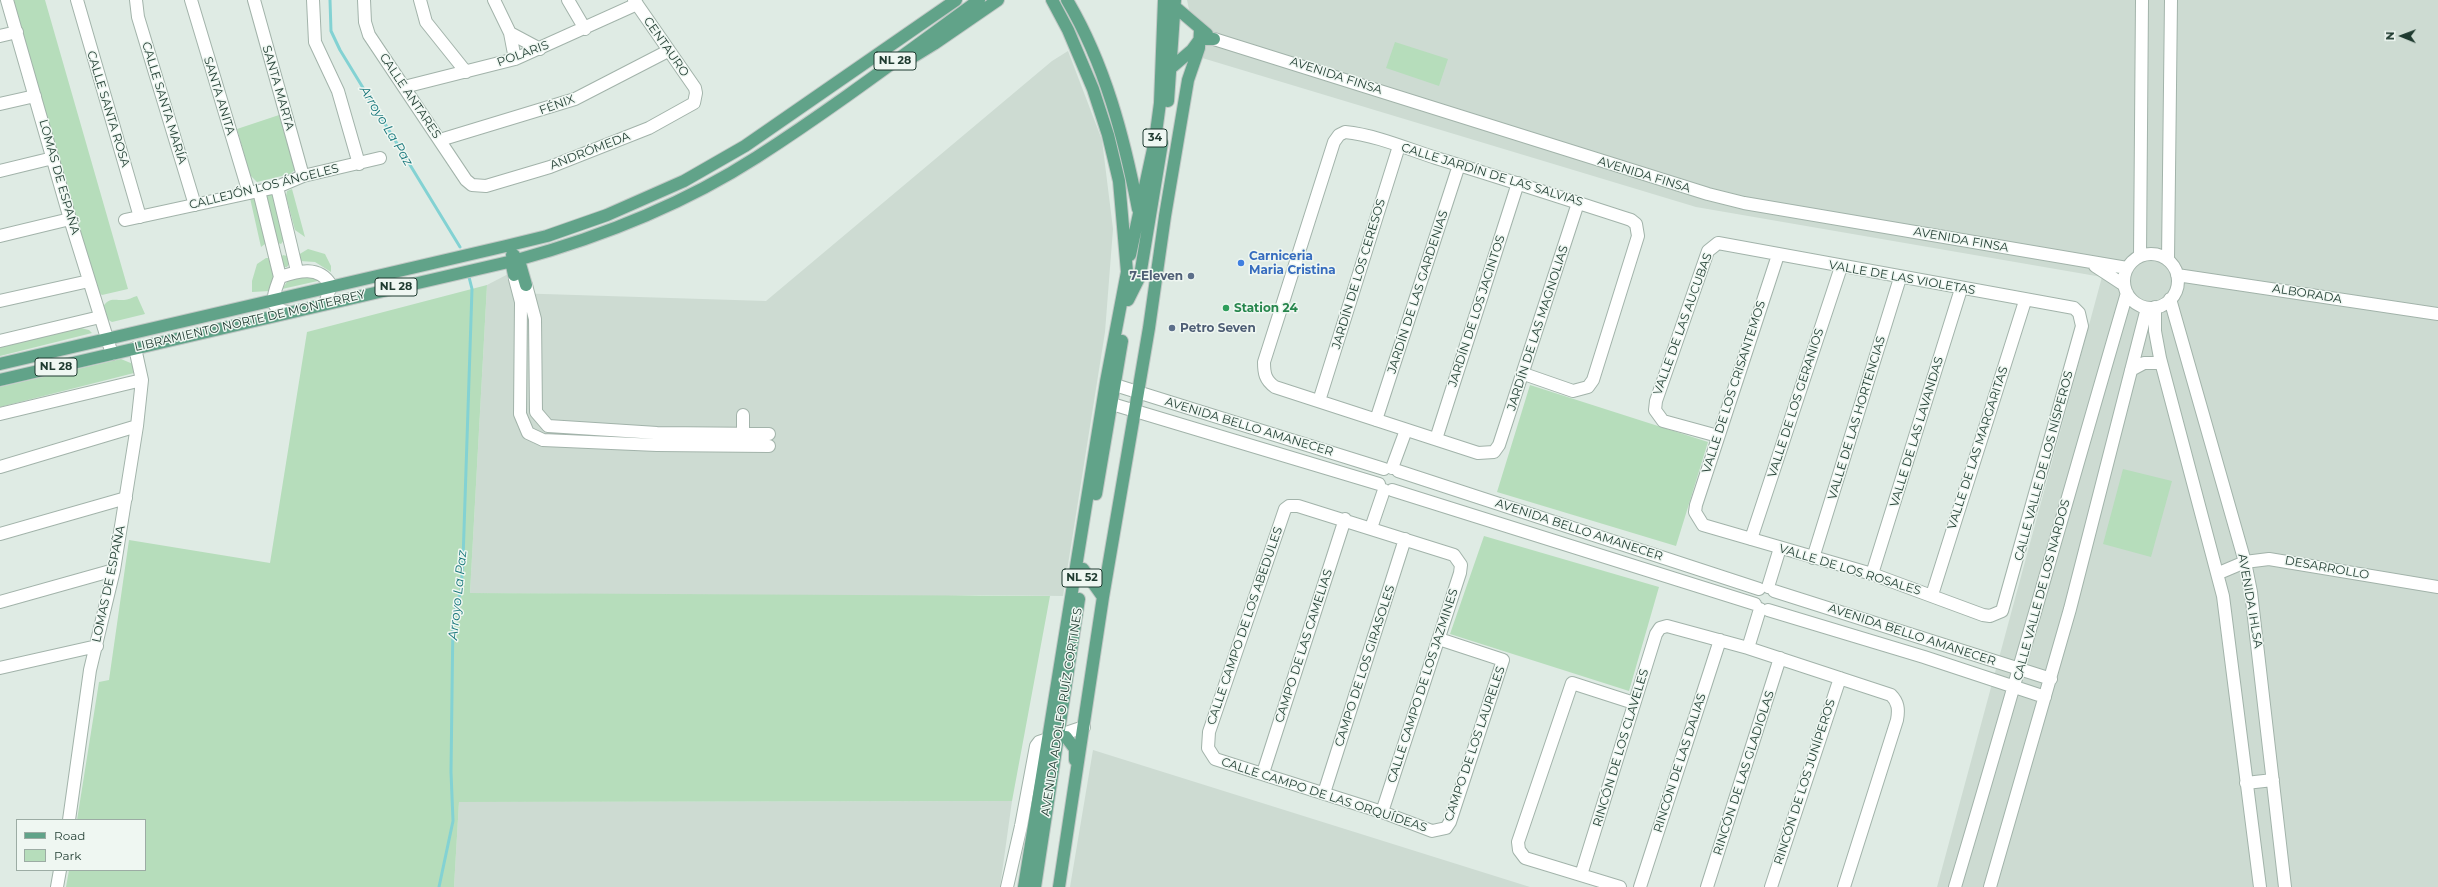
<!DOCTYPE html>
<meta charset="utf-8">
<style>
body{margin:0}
#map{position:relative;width:2438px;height:887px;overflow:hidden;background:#dfebe4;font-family:Montserrat,sans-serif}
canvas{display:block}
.legend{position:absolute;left:16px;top:819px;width:130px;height:52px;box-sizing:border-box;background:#eff7f2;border:1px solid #9caca4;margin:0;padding:5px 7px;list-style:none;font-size:12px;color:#1f3b30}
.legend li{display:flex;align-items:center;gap:8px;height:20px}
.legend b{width:20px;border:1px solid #9caca4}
.north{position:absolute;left:2382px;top:16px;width:40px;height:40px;-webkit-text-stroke:3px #eff7f2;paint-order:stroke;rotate:271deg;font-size:11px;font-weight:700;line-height:16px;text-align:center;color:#1f3b30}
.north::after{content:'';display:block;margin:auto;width:14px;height:18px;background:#1f3b30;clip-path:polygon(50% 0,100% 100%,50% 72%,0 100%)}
</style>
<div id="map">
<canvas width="2438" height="887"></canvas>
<ul class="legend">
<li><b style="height:5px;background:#61a389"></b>Road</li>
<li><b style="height:11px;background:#b6ddbb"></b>Park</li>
</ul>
<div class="north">N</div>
</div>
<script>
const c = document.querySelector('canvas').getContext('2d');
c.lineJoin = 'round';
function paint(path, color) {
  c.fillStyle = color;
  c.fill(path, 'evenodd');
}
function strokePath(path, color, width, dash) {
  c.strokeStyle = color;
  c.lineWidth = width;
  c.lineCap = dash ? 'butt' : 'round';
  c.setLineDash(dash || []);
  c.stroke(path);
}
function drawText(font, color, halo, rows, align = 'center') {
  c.font = font + ' Montserrat,sans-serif';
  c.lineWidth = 3;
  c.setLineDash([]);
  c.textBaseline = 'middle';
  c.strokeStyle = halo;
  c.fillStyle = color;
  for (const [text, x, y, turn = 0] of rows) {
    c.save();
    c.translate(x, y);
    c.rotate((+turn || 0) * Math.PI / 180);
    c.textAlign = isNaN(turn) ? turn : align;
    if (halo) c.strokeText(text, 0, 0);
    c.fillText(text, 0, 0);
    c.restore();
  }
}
paint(new Path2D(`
 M1187,0H2438V887H1937L2102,277L1696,207L1199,57Z
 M1068,51L1102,140L1113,229L1105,332L1063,596L979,595L917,597L470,593L487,285L514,271L512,293L766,301L1052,61Z
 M1093,750L1530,887H1070Z
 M1012,801L1000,887H454L459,802Z`), '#cddbd2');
paint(new Path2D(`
 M11,0H45L128,289L102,295L96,290Z
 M1395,42L1448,59L1439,86L1386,68Z
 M279,115L295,170L290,174L257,182L250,175L237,129Z
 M292,189L305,237L295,230L286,196L287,191Z
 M272,193L284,240L281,244L278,243L266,195Z
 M250,198L256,200L266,240L265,244L261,247Z
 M308,249L325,254L331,266V272L315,262L300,261L298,255Z
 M283,255L287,256L289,264L287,267H284L281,257Z
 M266,258H271L277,273L270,291L252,292V281L257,264Z
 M300,273L322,280L282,289L289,279Z
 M487,285L470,593L1050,596L1012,801L459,802L454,887H66L69,870H145V820H77L99,682L109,680L129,540L270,563L307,332Z
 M137,296L145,314L112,322L107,319L102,308C109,297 113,300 124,300C128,300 133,297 137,296Z
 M81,328L89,330L92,333L0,356V346Z
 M121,359L133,364L134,373L0,407V387Z
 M1530,385L1708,442L1676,546L1497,492Z
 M2123,469L2172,481L2151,557L2103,544Z
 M1484,536L1659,587L1629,691L1450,634Z`), '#b6ddbb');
strokePath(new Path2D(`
 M330,0L331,31L340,50L460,247
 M439,887L453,821L451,772L453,617L461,590L463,560L472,289L469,277`), '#83d2d3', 3);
const minor = new Path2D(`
 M7,0L70,219L112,354
 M77,0L140,217
 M136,0L138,17L195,205
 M191,0L249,193
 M254,0L303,176
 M313,0L315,42L338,91L359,164
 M364,0L365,22L369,35L466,180L472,185L486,186L550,167L649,128L694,103L696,93L695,88L634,0
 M420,0L426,22L466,72
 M494,0L510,33L515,59
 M568,0L585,29
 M510,33L540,49
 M0,36L17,32
 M1214,39L1708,194L1744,203L2127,268
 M404,87L515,59L637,4
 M0,104L35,96
 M440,140L575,99L668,51
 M0,171L53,158
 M277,187L297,271
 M259,191L280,277
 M125,220L277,187L303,176L380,158
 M0,236L70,219
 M2124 281a27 27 0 1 1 54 0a27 27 0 1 1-54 0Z
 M2140,256L2142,0
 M2168,260L2171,0
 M2095,266L2124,285
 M2177,275L2438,314
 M515,279L521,302L520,414L528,433L543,440L657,445L769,446
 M526,285L535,319L536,412L548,426L657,433L769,434
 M2170,299L2245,562L2251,592L2285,887
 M0,301L89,281
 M2155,307V331L2160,358L2223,596L2260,887
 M288,312C266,308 274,294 280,277C298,271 319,265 331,285L325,304
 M0,341L100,317
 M2131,370L2144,363H2161
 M1524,374L1573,391L1588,387L1593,380L1638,236L1636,224L1631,220C1566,199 1502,178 1436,158C1408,149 1376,135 1345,132L1339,135L1334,142L1264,362C1264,373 1265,380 1275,387L1478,453L1494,452L1499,445L1578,203
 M1106,390L1112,385H1115L1384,469
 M1106,396L1112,404L1379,484
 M1319,401L1399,146
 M0,414L142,380
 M1376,420L1459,165
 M743,433V415
 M1718,436L1663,421L1655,410L1656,401L1708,251L1718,243L2074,308L2079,313L2082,326L2002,611L1990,616L1983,615L1872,574L1703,525L1695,512L1696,505L1778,255
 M1436,439L1518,183
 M0,467L137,426
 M1392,468L1406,430
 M1398,471L1759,589
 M1392,490L1755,604
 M1371,528L1384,490
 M0,534L126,498
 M1751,539L1841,267
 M1813,558L1900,278
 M2219,573L2245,562L2269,559L2438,587
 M1872,574L1961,289
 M1768,587L1780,548
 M1774,591L2051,679
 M1932,595L2025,301
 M0,602L114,570
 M1768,610L1924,657L2045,697
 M1748,648L1760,609
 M0,668L97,646
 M1263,773L1345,519
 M2246,783L2273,780
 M1324,793L1405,539
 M1382,812L1460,573L1461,565L1454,555L1298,506H1289L1285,509L1209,732L1208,748L1215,759L1382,812L1432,831L1446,828L1450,822L1503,660L1439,639
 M69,820L90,670L114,570L137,426L142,380L135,348
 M1581,875L1656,634L1660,628L1667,626L1748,648L1891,695C1898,702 1899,709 1897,720L1844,887
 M57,887L60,870
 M1007,887L1021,826L1036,746L1039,742L1084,727
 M1620,887L1525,858L1519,850L1518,842L1572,683L1634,703
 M1640,887L1720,640
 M1707,887L1780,658
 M1771,887L1840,678
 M1955,887C2014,690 2069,491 2127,293
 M1990,887L2070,609L2147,308`);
const major = new Path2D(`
 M1067,0C1105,64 1124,137 1138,209
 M1174,6L1207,34
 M908,60L934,44L998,0
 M1171,68L1192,50L1200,39H1214
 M1168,101L1175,0
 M512,255L520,264L526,285
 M1130,255L1155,140L1160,103L1164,0
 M514,275L511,261L514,255
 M1128,300L1140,276L1162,143
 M0,364L506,246L547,236L607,215L684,181L745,146L956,0
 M0,380L517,260C601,237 684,204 757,157C833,108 906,53 979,0
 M1096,494L1122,341
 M1083,569L1103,597
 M1052,742L1061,737H1066L1075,749V760
 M1024,887L1106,382L1127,272L1119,181L1108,135L1093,89L1068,30L1052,0
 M1035,887L1079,599
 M1059,887L1103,597L1149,328L1165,216L1188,80L1199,48L1200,30`);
strokePath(minor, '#a2b3aa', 14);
strokePath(major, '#c0c8c5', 14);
strokePath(minor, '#fff', 12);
strokePath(major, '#61a389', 12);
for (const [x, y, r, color] of [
 [1241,263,4,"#3f7fe0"],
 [1191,276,4,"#5c6f8a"],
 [1226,308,4,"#2e9e5b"],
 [1172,328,4,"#5c6f8a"]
]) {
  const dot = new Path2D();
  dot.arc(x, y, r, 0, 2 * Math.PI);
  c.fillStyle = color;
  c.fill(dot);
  strokePath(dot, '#eff7f2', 1.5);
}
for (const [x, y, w] of [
 [895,61,42],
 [1155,138,24],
 [396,287,42],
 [56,367,42],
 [1082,578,40]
]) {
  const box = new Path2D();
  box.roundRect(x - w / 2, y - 9, w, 18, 3);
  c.fillStyle = '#eff7f2';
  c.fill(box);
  strokePath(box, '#1f3b30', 1);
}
drawText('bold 11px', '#1f3b30', null, [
 ["NL 28",895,61],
 ["34",1155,138],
 ["NL 28",396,287],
 ["NL 28",56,367],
 ["NL 52",1082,578]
]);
drawText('12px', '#1f3b30', '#eff7f2', [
 ["CENTAURO",666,47,55],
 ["POLARIS",523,54,-20],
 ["AVENIDA FINSA",1336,76,18],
 ["SANTA MARTA",278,88,74],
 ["SANTA ANITA",219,96,73],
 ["CALLE ANTARES",410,96,56],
 ["CALLE SANTA MARÍA",164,103,73],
 ["FÉNIX",557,105,-20],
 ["CALLE SANTA ROSA",108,109,73],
 ["ANDRÓMEDA",590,151,-21],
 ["CALLE JARDÍN DE LAS SALVIAS",1492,175,17],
 ["AVENIDA FINSA",1644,175,17],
 ["LOMAS DE ESPAÑA",59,177,74],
 ["CALLEJÓN LOS ÁNGELES",264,187,-14],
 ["AVENIDA FINSA",1961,240,10],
 ["JARDÍN DE LOS CERESOS",1359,274,-73],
 ["VALLE DE LAS VIOLETAS",1902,278,10],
 ["JARDÍN DE LAS GARDENIAS",1418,292,-72],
 ["ALBORADA",2307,294,9],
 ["JARDÍN DE LOS JACINTOS",1477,311,-72],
 ["LIBRAMIENTO NORTE DE MONTERREY",250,321,-13],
 ["VALLE DE LAS AUCUBAS",1683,324,-70],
 ["JARDÍN DE LAS MAGNOLIAS",1538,328,-72],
 ["VALLE DE LOS CRISANTEMOS",1734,387,-72],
 ["VALLE DE LOS GERANIOS",1796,403,-72],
 ["VALLE DE LAS HORTENCIAS",1857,418,-73],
 ["AVENIDA BELLO AMANECER",1249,427,17],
 ["VALLE DE LAS LAVANDAS",1917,432,-73],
 ["VALLE DE LAS MARGARITAS",1978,448,-72],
 ["CALLE VALLE DE LOS NÍSPEROS",2044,466,-75],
 ["AVENIDA BELLO AMANECER",1579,530,18],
 ["DESARROLLO",2327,568,10],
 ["VALLE DE LOS ROSALES",1850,570,17],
 ["LOMAS DE ESPAÑA",109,584,-78],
 ["CALLE VALLE DE LOS NARDOS",2042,590,-75],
 ["AVENIDA IHLSA",2250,601,80],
 ["CALLE CAMPO DE LOS ABEDULES",1245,626,-71],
 ["AVENIDA BELLO AMANECER",1912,635,18],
 ["CAMPO DE LAS CAMELIAS",1304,646,-72],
 ["CAMPO DE LOS GIRASOLES",1365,666,-72],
 ["CALLE CAMPO DE LOS JAZMINES",1423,686,-72],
 ["AVENIDA ADOLFO RUÍZ CORTINES",1062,712,-81],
 ["CAMPO DE LOS LAURELES",1475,744,-71],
 ["RINCÓN DE LOS CLAVELES",1621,748,-73],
 ["RINCÓN DE LAS DALIAS",1680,763,-72],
 ["RINCÓN DE LAS GLADIOLAS",1744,773,-72],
 ["RINCÓN DE LOS JUNÍPEROS",1805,782,-72],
 ["CALLE CAMPO DE LAS ORQUÍDEAS",1324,795,18]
]);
drawText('bold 12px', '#366cbe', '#eff7f2', [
 ["Carniceria",1249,256],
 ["Maria Cristina",1249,270]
], 'left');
drawText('bold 12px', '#4e5e75', '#eff7f2', [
 ["7-Eleven",1183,276],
 ["Petro Seven",1180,328,"left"]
], 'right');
drawText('bold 12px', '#27864d', '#eff7f2', [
 ["Station 24",1234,308]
], 'left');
drawText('italic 13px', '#17767a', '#eff7f2', [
 ["Arroyo La Paz",386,126,59],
 ["Arroyo La Paz",458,595,-84]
]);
</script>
